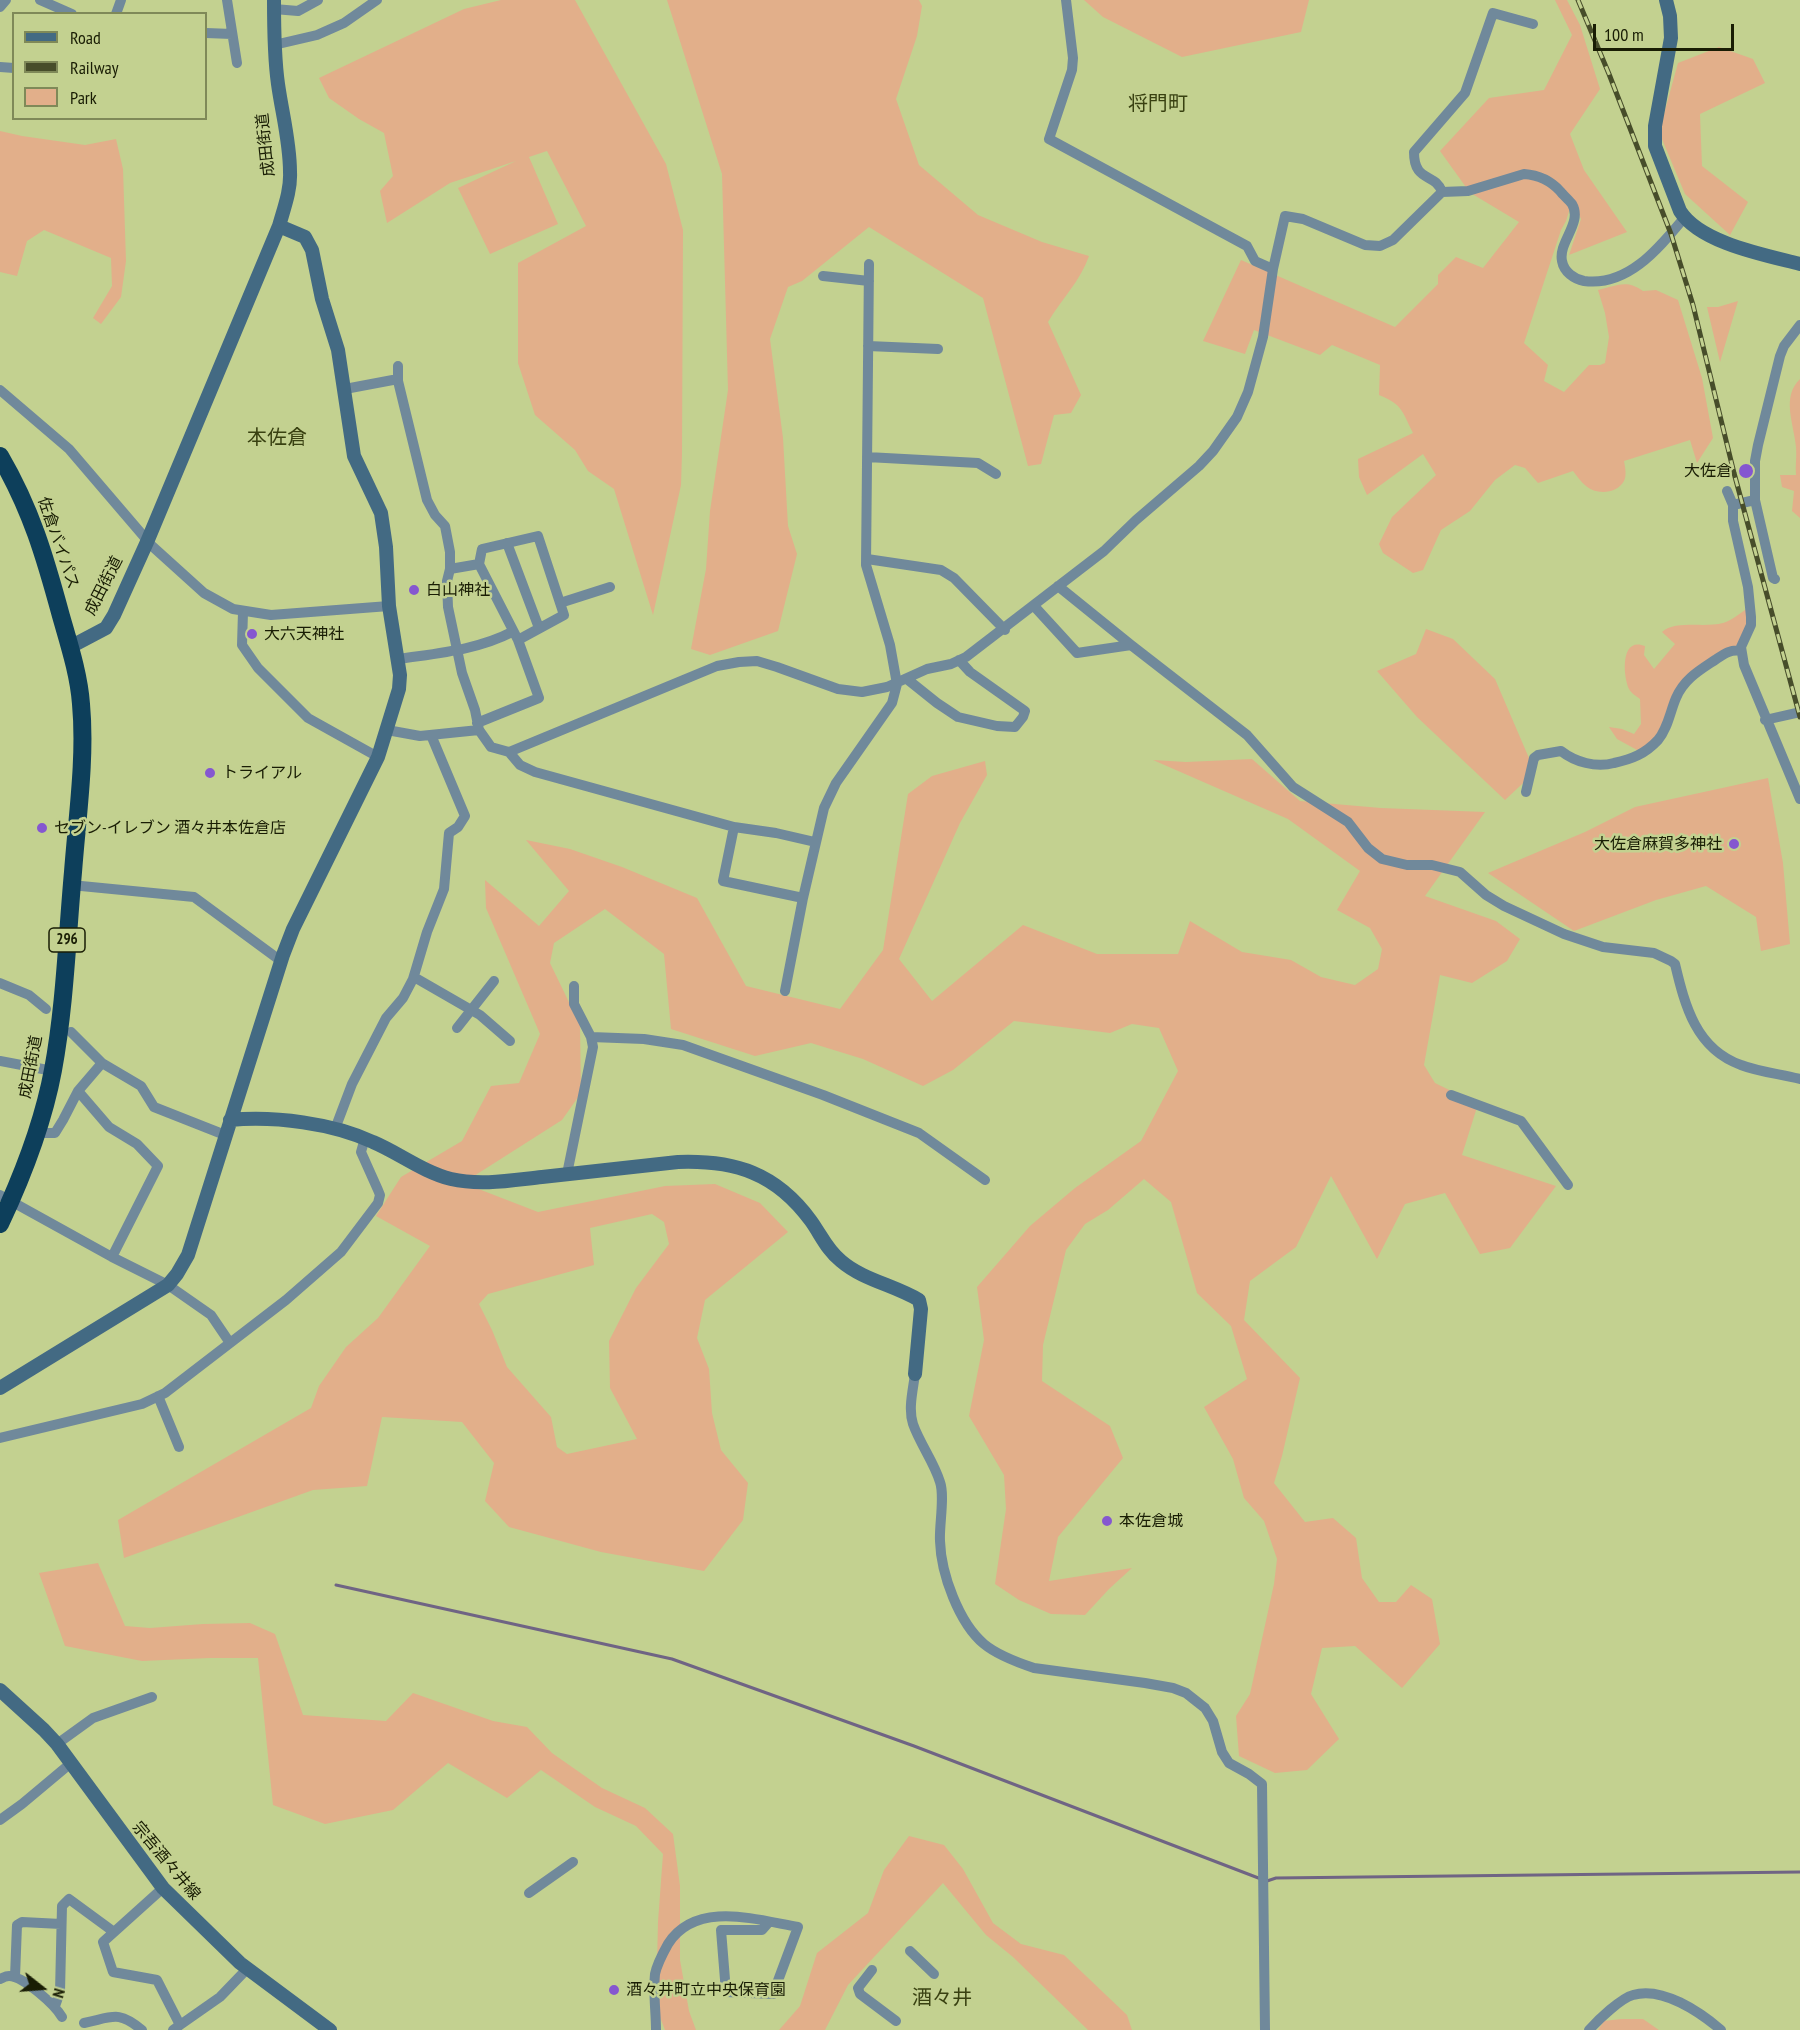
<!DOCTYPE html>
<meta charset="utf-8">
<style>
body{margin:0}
#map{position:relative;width:1800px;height:2030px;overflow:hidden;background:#c3d190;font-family:"PT Sans Narrow",sans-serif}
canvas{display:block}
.legend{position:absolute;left:12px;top:12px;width:195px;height:108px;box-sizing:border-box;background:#c3d190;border:2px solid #7f8958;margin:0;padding:8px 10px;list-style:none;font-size:18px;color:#191d04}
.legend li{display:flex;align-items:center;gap:12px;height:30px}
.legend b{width:30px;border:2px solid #7f8958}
.north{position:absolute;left:12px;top:1958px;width:60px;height:60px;-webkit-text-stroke:4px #c3d190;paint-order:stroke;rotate:107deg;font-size:16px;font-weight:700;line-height:24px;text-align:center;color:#191d04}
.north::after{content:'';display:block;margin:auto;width:21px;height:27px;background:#191d04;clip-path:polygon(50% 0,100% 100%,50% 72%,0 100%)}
.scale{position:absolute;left:1593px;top:24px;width:141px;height:27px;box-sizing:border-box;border:3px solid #191d04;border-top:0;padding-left:8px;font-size:18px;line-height:21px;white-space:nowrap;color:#191d04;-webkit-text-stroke:4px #c3d190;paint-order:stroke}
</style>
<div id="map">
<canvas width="1800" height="2030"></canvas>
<ul class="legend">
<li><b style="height:8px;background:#436a83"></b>Road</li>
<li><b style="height:8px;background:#474d2a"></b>Railway</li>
<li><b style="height:16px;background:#e2af8a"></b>Park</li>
</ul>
<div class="north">N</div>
<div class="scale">100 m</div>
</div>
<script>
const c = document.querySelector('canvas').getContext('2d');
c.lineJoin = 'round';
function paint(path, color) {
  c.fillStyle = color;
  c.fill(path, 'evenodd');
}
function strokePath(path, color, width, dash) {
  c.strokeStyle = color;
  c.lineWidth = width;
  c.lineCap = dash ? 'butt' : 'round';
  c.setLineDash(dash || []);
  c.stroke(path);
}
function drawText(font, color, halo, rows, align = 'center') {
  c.font = font + ' "PT Sans Narrow","Noto Sans JP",sans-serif';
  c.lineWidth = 5;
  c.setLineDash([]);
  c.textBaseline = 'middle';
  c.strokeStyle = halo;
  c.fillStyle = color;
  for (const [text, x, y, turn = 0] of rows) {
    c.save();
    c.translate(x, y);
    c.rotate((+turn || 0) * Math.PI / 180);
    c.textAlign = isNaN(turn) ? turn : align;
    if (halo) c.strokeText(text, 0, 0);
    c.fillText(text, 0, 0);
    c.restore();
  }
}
paint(new Path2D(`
 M501,0H575L666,164L683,230L682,454L681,485L653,615L614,489L588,471L575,450L535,415L518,363V263L586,226L547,151L529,157L558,224L490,254L458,188L516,161L450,183L387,223L380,191L393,176L384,133L359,119L329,98L319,78L464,9Z
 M667,0H919L922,6L917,36L896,99L919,165L978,215L1042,242L1089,256C1081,280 1061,300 1048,322L1081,395L1071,413L1054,415L1041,464L1028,466L983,298L869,227L802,281L788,287L770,339L783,438L788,526L797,554L778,631L710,655L691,649L706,569L710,511L728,390L722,174Z
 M1084,0H1309L1301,32L1182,57L1103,17Z
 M1555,0H1567L1580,25L1600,89L1570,134L1584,170L1627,232L1569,255L1581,219L1573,202L1532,173L1468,190L1440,151L1489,98L1544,90L1572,35Z
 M1719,47L1753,59L1765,83L1700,114L1702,166L1748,202L1730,235L1685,194L1659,132L1678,63Z
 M0,131L22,136L85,145L116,139L123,169L126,261L121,297L101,324L93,318L112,286L111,258L44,230L27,241L17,276L0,272Z
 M1523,175L1547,182L1571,205L1566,221L1561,230L1524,343L1548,365L1544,381L1564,392L1589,365H1600L1605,363L1609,337L1605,313L1598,290C1617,286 1626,279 1643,291L1656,290L1678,300L1702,378L1713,438L1697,463L1690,440L1624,461C1625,467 1627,475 1624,481C1617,494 1596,495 1586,486C1581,482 1577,476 1573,471L1538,483L1525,468L1515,465L1495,480L1470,511L1441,530L1423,570L1413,573L1383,553L1379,544L1392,517L1436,475L1423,454L1367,495L1359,477L1358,459L1413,433C1402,411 1403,405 1379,395L1380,365L1332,345L1320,355L1254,330L1245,354L1203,341L1241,260L1395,327L1438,284V275L1456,257L1483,268L1519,222L1469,192Z
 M1738,301L1720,362L1707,307H1718Z
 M1800,379V518L1792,511L1794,491L1782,487L1780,475H1796C1795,466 1797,456 1796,447C1794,424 1781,397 1800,379Z
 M1748,608L1749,616L1740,644C1729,650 1704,661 1697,670C1679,693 1667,741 1637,750L1617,739L1609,727L1622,729L1634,734L1641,724L1640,699C1636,696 1631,693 1629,689C1623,676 1620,636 1645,646L1644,655L1654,669L1675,644L1662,632C1675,620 1706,628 1723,623C1731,621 1740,613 1748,608Z
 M1426,629L1453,639L1495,679L1535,772L1505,800L1417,717L1377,671L1416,654Z
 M1252,759L1300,801L1381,808L1485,812L1425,896L1496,921L1520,939L1507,961L1472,983L1440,975L1424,1065L1435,1083L1478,1104L1462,1155L1556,1186L1510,1248L1480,1254L1445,1193L1405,1204L1377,1259L1331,1176L1296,1247L1250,1281L1244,1320L1300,1378L1282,1456L1274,1483L1305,1522L1333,1518L1356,1538L1362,1578L1379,1602H1396L1411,1585L1432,1599L1440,1644L1402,1688L1355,1646L1322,1648L1311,1694L1339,1739L1307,1770L1275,1773L1239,1756L1236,1716L1250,1694L1274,1584L1277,1559L1264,1521L1244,1498L1233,1459L1204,1407L1247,1379L1231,1326L1197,1293L1171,1202L1144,1179L1108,1210L1085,1224L1066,1250L1043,1345L1042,1381L1110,1426L1123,1458L1058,1537L1049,1581L1132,1568L1109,1589L1085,1615L1051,1614L1019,1600L995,1584L1006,1509L1004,1475L969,1416L984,1340L977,1287L1030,1226L1075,1188L1141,1141L1178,1071L1159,1028L1132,1024L1110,1033L1014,1021L953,1070L923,1086L863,1059L811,1043L755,1056L671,1029L664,954L605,909L554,943L550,963L580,1025L581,1093L562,1120L463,1183L538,1212L665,1186L715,1184L760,1203L788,1232L705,1300L697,1338L709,1369L712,1413L721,1450L748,1483L743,1520L704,1571L601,1552L509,1527L485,1501L494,1463L462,1422L382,1417L367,1486L313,1490L124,1558L118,1520L311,1408L319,1386L346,1347L378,1318L430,1246L376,1216L401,1177L462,1141L491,1086L519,1083L540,1034L486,908L485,880L539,926L569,891L526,840L570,849L622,867L697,898L746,986L840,1009L883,950L908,794L932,776L985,761L987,775L960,823L899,959L932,1001L1023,925L1097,954H1178L1190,921L1242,952L1291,960L1321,977L1355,985L1378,969L1382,949L1370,928L1337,910L1360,871L1288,819L1153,760L1186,762ZM652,1214L664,1222L669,1244L636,1288L609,1341L610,1388L637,1439L567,1454L557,1447L551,1417L507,1367L492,1330L479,1304L488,1294L594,1265L590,1228Z
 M1768,778L1783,863L1790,944L1761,951L1756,917L1706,886L1656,900L1574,931L1488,873L1585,832L1635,807Z
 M98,1563L125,1626L150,1628L203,1624L250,1623L275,1634L303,1715L386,1721L413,1693L493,1721L527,1727L552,1753L602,1788L645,1808L673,1834L680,1886V1960L689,2011L696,2030H665L656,2007L658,1922L663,1854L636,1826L595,1807L541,1770L507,1798L448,1763L393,1810L325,1824L273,1805L258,1658H210L142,1661L65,1646L39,1573Z
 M909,1836L944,1845L963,1869L993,1923L1021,1944L1064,1955L1127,2015L1132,2030H1088L1013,1957L986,1935L943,1883L848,1985L825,2030H779L800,2006L817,1953L868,1913L884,1870Z
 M1621,2019H1643L1659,2030H1598L1604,2021Z`), '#e2af8a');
strokePath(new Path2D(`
 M336,1585L672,1659L914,1746L1261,1879
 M1267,1881L1276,1878L1800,1872`), '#6f6484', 3);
strokePath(new Path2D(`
 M40,0L72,14
 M227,0L237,63
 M1066,0L1073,58L1072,70L1049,139L1247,246L1255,261L1273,269
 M0,7L6,0
 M274,9L298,11L318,0
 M116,14L121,0
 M206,33L232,34
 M274,45L317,35L344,23L377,0
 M0,67L14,68
 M1442,192C1435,172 1414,183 1414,152L1465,93L1493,13L1533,24
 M823,276L869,281
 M868,346L938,349
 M398,366V381L427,500L435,515L445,526L450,552V569L447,581L448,607L462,673L475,710L479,730L491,747L509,752L717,666L739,662L757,661L777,667L838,689L862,692L887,687L927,669L951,664L966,657L1104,551L1136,520L1199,466L1213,451L1237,417L1248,392L1263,337L1273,269L1285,216L1303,219L1365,245L1380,246L1393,240L1442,192L1468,191L1524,174C1538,175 1550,180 1560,191C1563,195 1569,200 1572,204C1583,223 1558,242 1562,261C1564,272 1574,279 1584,281C1628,287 1659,248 1684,218
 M345,389L398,379
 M0,390L69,449L152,546L204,593L233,609L271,615L389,606
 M867,457L978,463L996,474
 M1727,491L1733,505V521L1748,587L1751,617V625L1741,647L1744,665L1800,799
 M1755,500L1773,578L1775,579
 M1733,505L1755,500V461L1758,445L1780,356L1784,346L1800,325
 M507,543L539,628
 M867,559L941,570L954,578L1005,630
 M450,569L479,564
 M1058,586L1131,645L1247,735L1293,787L1348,822L1368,848L1382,859L1407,865H1432L1460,872L1486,895L1504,906L1564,934L1603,947L1654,953L1671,961L1675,964C1685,1006 1696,1049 1741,1065C1759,1072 1781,1074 1800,1079
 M560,603L610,587
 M1034,606L1077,653L1131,645
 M243,612L242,645L258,668L308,718L378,757
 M399,659C438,653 477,650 512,632
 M907,679L937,703L958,717L997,726L1015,727L1023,717L1025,711L970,672L959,660
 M1765,720L1800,712
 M477,723L539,698L518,640L479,564L482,549L538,536L564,615L518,640
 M387,730L420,736L479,730
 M509,752L520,765L535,772L734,827L776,833L815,842
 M1526,792L1534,758L1538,755L1561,751C1575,762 1596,768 1614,763C1632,759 1645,754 1658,740C1668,728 1670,712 1676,698C1684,679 1700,670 1715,660C1724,654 1730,649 1741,651
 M734,827L723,881L803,898
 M71,885L194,897L281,961
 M414,977L480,1015L510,1041
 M0,983L29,995L46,1009
 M785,991L803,898L824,808L836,783L892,703L897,684L890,645L866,565L869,264
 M457,1028L494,981
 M71,1032L102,1063L141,1086L154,1107L225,1135
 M591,1037L644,1039L683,1045L823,1095L919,1133L985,1180
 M0,1061L53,1071
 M78,1091L109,1127L137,1144L158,1166L112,1257
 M1451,1095L1521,1121L1568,1185
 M335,1129L352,1084L386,1018L403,998L413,979L427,932L444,889L449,833L458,827L465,816L431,735
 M37,1133H55L63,1120L78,1091L102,1063
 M567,1174L593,1047L591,1037L574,1004V986
 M0,1195L112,1257L168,1285L211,1315L230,1343
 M915,1374C913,1390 908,1409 913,1424C920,1444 934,1462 940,1482C945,1496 939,1526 940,1541C941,1574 959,1623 984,1644C996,1654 1019,1663 1034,1668L1145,1683L1173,1688L1186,1693L1205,1708L1213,1721L1222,1752L1229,1763L1249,1774L1262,1784L1265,2030
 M158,1396L179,1447
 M0,1438L142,1404L165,1393L286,1300L341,1252L378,1203L380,1195L378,1190L361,1152L365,1138
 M57,1744L93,1718L152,1697
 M0,1820L22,1804L71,1763
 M163,1888L103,1942L113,1972L157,1980L180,2025L173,2030
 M529,1893L573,1862
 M910,1951L934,1974
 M872,1970L858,1988L860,1994L896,2021
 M15,1977L17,1925L22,1922L61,1924
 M0,1979C2,1978 7,1976 9,1976C23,1976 55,2005 62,2017
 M55,2006L60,1992L62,1906L69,1899L114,1932
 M84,2023C113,2017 118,2010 142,2030
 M180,2025L220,1997L247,1969
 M656,2030C656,2012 653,1992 655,1974C657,1964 663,1953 668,1944C696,1900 757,1920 798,1927L773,1994L726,1992L721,1930H762L769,1922
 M1589,2030C1598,2020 1621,1998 1633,1995C1662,1986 1700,2012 1721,2030`), '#70899b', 10);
strokePath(new Path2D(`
 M1666,0L1670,16L1671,38L1655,126V146L1680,211C1700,243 1765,255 1800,264
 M70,647L106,628L114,615L147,542L279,226C284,208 291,190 290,172C290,142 282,113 278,84C274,56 274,28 274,0
 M230,1120C275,1116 332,1123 373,1142C399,1153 423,1172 451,1179C481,1186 513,1180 542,1177C588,1172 633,1167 678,1162C735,1160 776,1173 811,1221C821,1235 827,1250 841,1261C863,1280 894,1285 919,1300L921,1309L915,1374
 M0,1388L168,1285L177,1274L188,1255L283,955L293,929L378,757L399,689L400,675L389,606L386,547L381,513L354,456L338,350L322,299L312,250L305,237L279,226
 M0,1690L44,1730L57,1744L163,1888L240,1963L330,2030`), '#436a83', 14);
strokePath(new Path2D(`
 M0,456C31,509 45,557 61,616C69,644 79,675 81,704C86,758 77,818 73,872C67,938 65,1005 53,1070C43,1124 23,1175 0,1224`), '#0d3f5b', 18);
const rail = new Path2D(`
 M1578,0L1609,74L1671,234L1693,305L1734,473L1800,717`);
strokePath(rail, '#474d2a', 5);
strokePath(rail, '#c3d190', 3, [9]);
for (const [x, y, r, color] of [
 [1746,471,8,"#8557d0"],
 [414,590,6,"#8557d0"],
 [252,634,6,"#8557d0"],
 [210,773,6,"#8557d0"],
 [42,828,6,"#8557d0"],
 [1734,844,6,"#8557d0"],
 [1107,1521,6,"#8557d0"],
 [614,1990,6,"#8557d0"]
]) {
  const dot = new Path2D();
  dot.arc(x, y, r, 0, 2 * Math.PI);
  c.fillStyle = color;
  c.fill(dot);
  strokePath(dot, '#c3d190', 2);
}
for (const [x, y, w] of [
 [67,940,36]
]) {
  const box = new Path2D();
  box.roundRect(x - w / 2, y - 12, w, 24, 4.5);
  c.fillStyle = '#c3d190';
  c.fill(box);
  strokePath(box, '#191d04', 1.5);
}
drawText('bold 15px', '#191d04', null, [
 ["296",67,940]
]);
drawText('16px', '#191d04', '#c3d190', [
 ["成田街道",266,145,-96],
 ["佐倉バイパス",58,543,71],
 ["成田街道",104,586,-63],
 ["成田街道",31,1067,-79],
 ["宗吾酒々井線",166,1861,50]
]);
drawText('16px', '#191d04', '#c3d190', [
 ["大佐倉",1732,471,"right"],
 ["白山神社",426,590],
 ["大六天神社",264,634],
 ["トライアル",222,773],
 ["セブン-イレブン 酒々井本佐倉店",54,828],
 ["大佐倉麻賀多神社",1722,844,"right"],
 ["本佐倉城",1119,1521],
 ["酒々井町立中央保育園",626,1990]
], 'left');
drawText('20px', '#394111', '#c3d190', [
 ["将門町",1158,104],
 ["本佐倉",277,438],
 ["酒々井",942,1998]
]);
</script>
